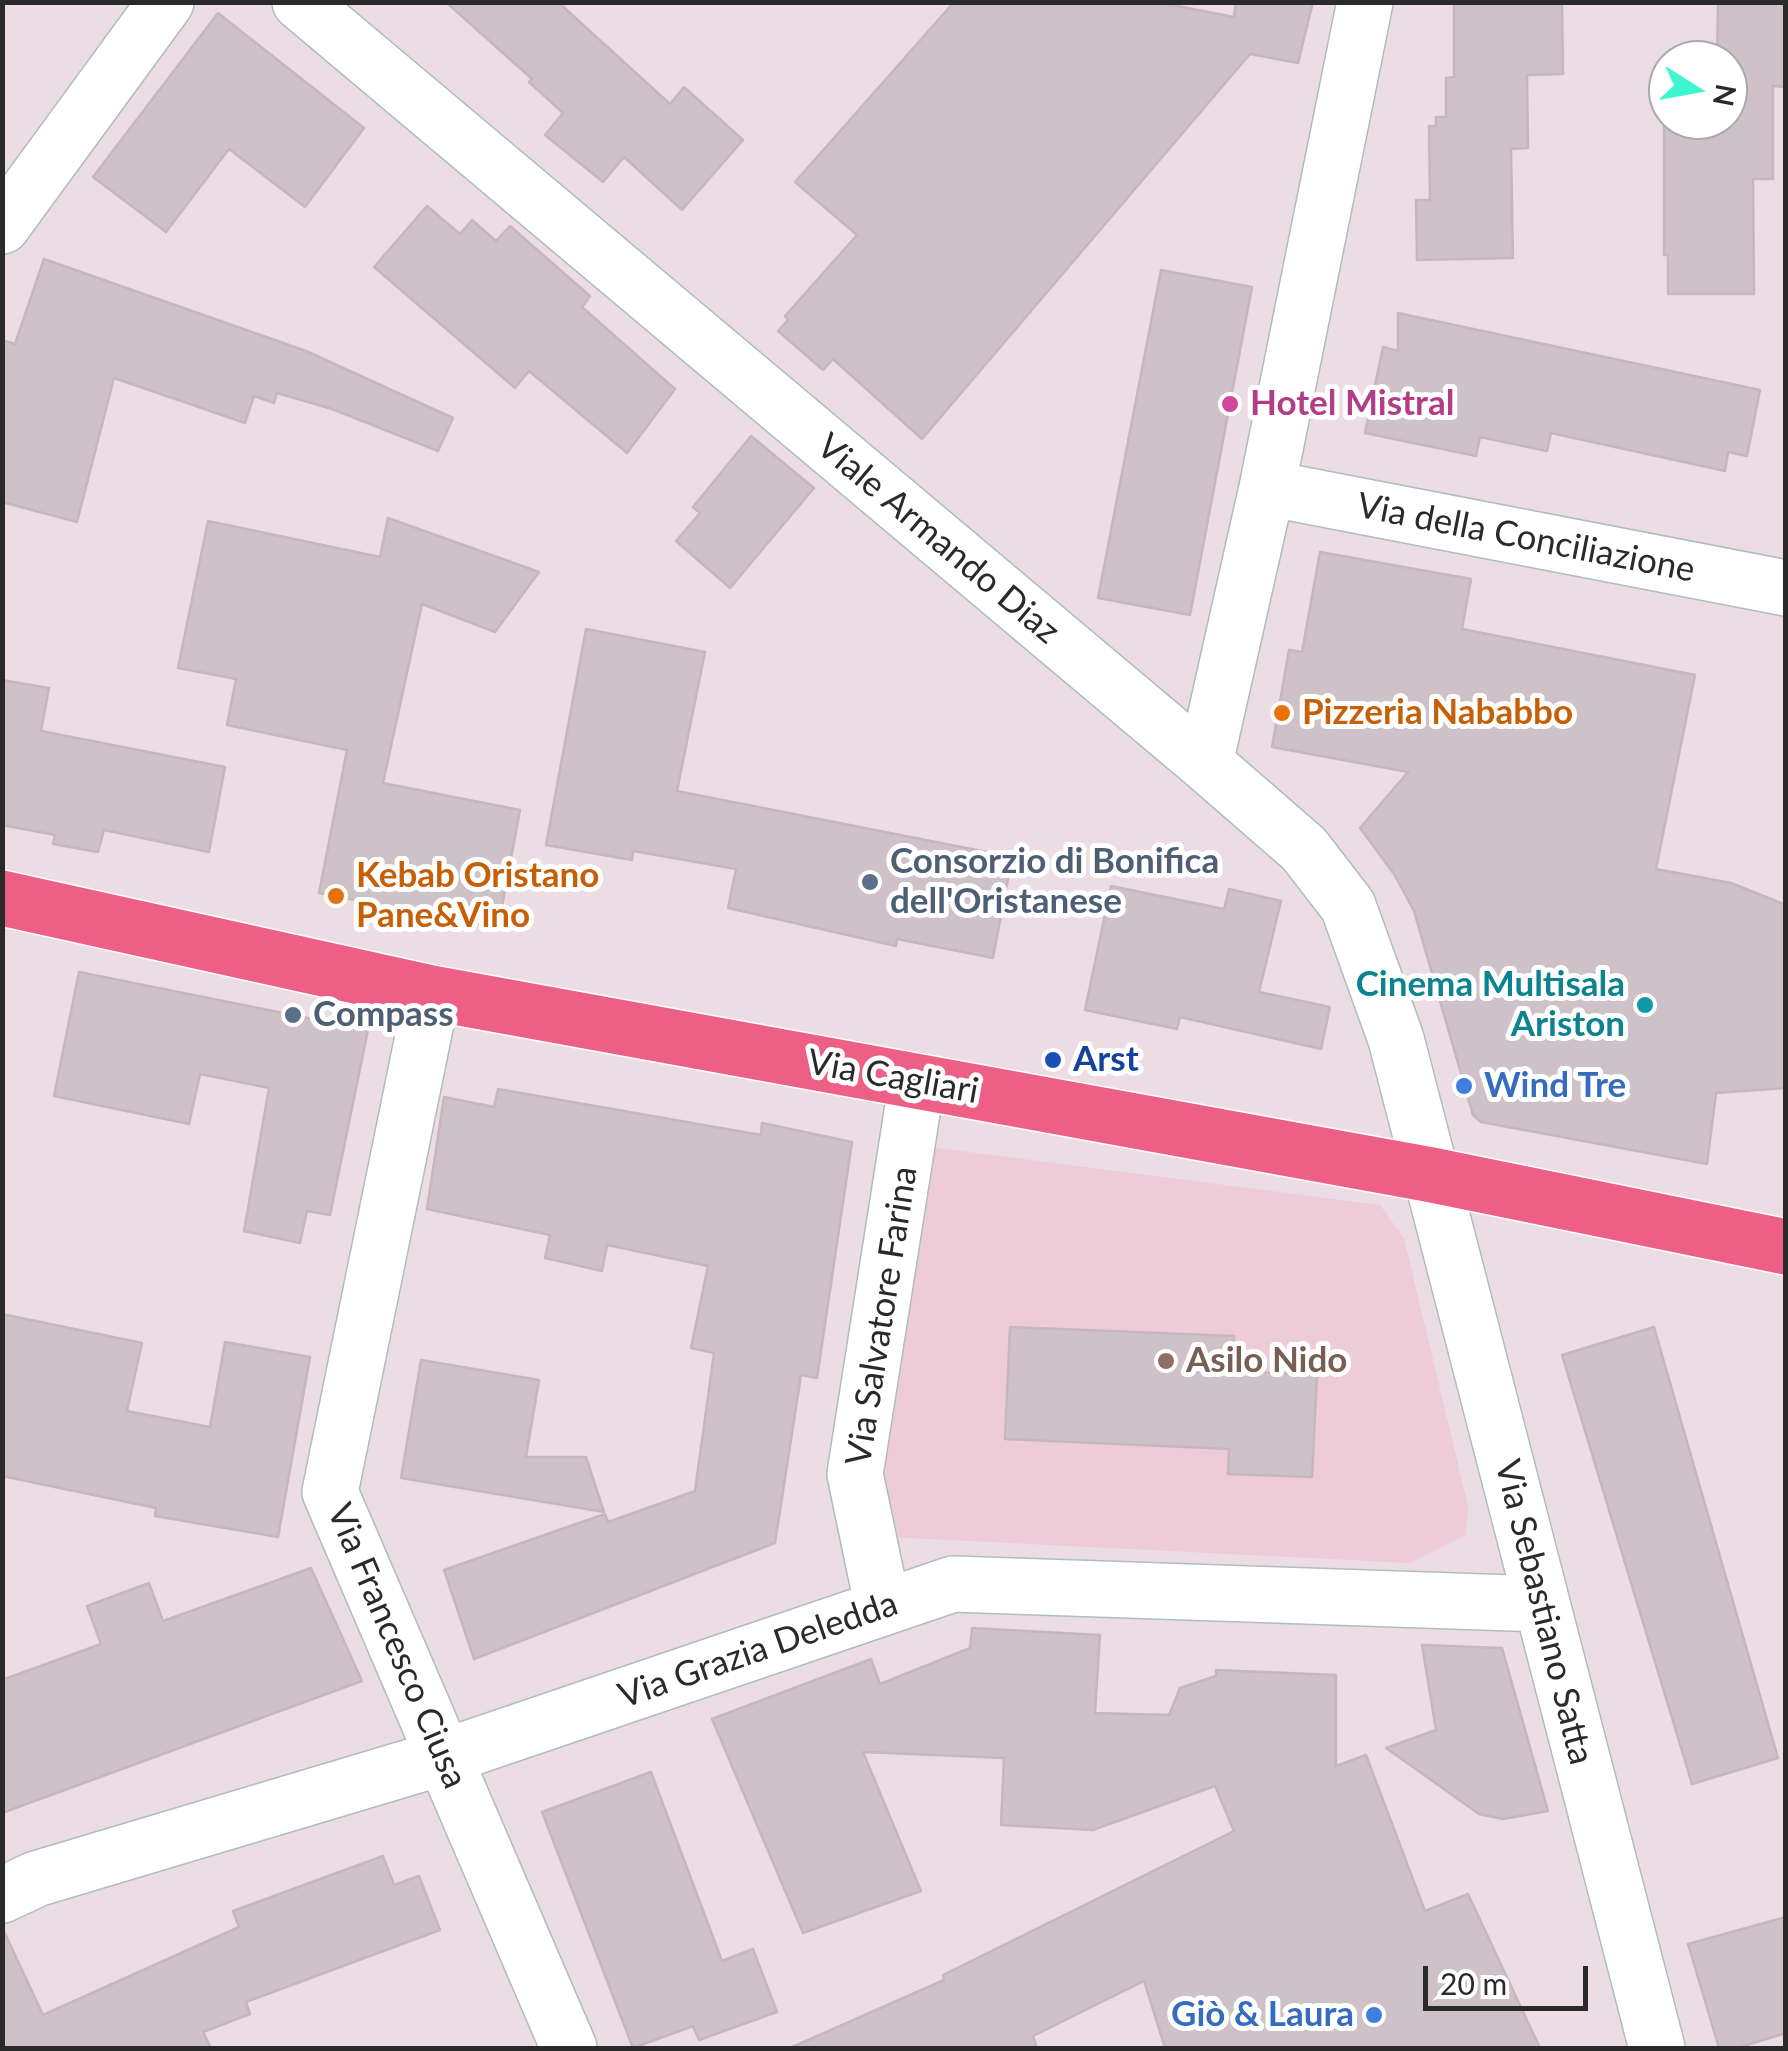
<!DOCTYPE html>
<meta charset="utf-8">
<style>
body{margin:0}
#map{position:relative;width:1788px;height:2051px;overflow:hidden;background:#ecdce4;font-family:Lato,sans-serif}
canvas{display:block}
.frame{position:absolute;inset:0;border:5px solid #2a2a2a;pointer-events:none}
.north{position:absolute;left:1648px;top:40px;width:100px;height:100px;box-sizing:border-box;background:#fff;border:2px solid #aaa;border-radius:50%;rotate:101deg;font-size:28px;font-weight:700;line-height:40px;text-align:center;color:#2a2a2a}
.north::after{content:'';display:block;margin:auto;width:35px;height:45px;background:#3ff7cf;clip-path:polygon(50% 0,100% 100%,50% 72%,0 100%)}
.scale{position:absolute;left:1423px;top:1966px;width:165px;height:45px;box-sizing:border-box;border:5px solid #2a2a2a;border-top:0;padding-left:12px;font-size:30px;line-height:35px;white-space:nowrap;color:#2a2a2a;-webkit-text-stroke:8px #fff;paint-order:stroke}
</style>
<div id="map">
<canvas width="1788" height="2051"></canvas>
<div class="frame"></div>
<div class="north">N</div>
<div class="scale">20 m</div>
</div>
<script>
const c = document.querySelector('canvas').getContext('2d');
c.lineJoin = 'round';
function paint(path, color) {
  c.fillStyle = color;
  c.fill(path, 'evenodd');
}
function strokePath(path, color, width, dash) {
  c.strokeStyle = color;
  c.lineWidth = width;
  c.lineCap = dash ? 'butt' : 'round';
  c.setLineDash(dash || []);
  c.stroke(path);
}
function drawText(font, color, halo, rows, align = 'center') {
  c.font = font + ' Lato,sans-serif';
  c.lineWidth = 10;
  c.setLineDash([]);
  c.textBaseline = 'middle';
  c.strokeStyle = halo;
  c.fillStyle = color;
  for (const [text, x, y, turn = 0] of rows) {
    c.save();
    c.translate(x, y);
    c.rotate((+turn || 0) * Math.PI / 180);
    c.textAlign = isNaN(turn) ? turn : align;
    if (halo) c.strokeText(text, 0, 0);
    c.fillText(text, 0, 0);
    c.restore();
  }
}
paint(new Path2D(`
 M930,1147L1380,1205L1404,1238L1468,1506L1466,1535L1410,1563L889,1537L880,1483Z`), '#edccd8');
const building = new Path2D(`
 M446,2H558L670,104L684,87L743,140L682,210L624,157L603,182L545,135L563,113L529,82L532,79Z
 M954,2H1157L1234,17L1236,2H1313L1298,63L1250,54L922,439L833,359L823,370L778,331L788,320L785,316L857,235L795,182Z
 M1454,2H1562L1563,74L1527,75L1528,148L1511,149L1513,258L1417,260L1416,200H1430L1429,126H1436V117H1446V78L1454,77Z
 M1718,2H1786L1785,87L1773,86V179H1753L1754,294H1668V255H1664V93H1668V120H1728V60H1717Z
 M218,13L364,128L305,207L229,149L166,232L93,177Z
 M427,206L460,234L472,220L496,241L510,226L590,296L582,307L675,389L627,453L529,371L515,388L374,267Z
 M44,259L306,351L453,418L438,451L332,409L277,393L274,403L254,396L245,423L114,378L77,522L2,502V340L15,344Z
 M1161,270L1252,287L1190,615L1098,598Z
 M1398,313L1760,390L1747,456L1728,452L1725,471L1551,433L1547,451L1480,437L1476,456L1365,433L1383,347L1398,351Z
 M751,436L814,488L730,588L676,541L700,513L693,507Z
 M388,518L539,572L495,632L422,604L383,783L520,810L498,928L319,893L347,750L227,725L236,679L178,668L208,521L380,557Z
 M1320,552L1471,579L1462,629L1695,675L1656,869L1731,883L1786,905V1088L1716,1093L1707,1164L1481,1122L1473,1115L1414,911L1394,874L1360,828L1408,772L1272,747L1289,650L1302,652Z
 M586,629L705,652L677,791L1012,857L993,958L897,939L896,946L728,908L736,869L633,851L632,860L546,845Z
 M2,680L49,688L41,731L225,767L209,852L104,830L98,852L53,844L55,835L2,825Z
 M1111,886L1224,909L1229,889L1281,901L1259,992L1330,1007L1321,1049L1180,1017L1177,1029L1085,1010Z
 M79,972L368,1030L330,1215L307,1211L300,1243L244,1231L269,1088L200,1074L189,1124L54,1096Z
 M498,1089L761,1135L762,1123L852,1142L817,1378L801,1375L775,1543L474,1659L444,1570L605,1514L608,1522L695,1491L714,1353L691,1348L708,1266L607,1245L602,1271L545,1258L550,1235L427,1209L444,1097L494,1107Z
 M2,1314L142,1343L127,1411L210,1427L225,1342L310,1357L278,1537L155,1516L156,1508L2,1476Z
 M1010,1327L1234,1336L1233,1371L1317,1375L1312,1477L1228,1474L1229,1449L1005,1439Z
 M1654,1327L1778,1758L1692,1784L1562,1355Z
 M421,1360L539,1380L526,1457H586L604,1512L401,1478Z
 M311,1568L362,1681L2,1813V1680L101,1644L87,1606L149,1583L163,1621Z
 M972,1628L1100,1635L1095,1713L1169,1715L1180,1688L1216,1676V1670L1336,1675V1766L1366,1755L1425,1911L1468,1894L1540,2048H1165L1144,1981L1033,2036L1037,2048H790L944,1980L943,1975L1234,1831L1215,1786L1093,1830L1001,1825L1004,1758L863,1752L921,1891L803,1933L712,1719L871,1659L880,1684L970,1648Z
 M1422,1645L1502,1648L1548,1811L1503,1819L1479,1814L1386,1748L1436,1730Z
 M651,1772L722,1961L753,1949L777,2012L699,2040L693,2026L633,2048L542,1812Z
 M383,1856L394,1885L419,1876L440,1930L246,2002L250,2014L203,2032L211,2048H2V1927L43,2015L239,1927L233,1911Z
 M1786,1917V2033L1737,2048H1719L1688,1944Z`);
paint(building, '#cec1c7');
strokePath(building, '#c7b6bd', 2.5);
const minor = new Path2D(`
 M300,2L1205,763L1304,849L1348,906L1396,1039L1657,2048
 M2,226L166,2
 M1267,488L1786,588
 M1205,763L1267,488L1365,2
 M432,993L330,1492L569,2048
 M883,1608L855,1474L917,1081
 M2,1895L36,1879L444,1757L953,1584L1542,1604`);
const major = new Path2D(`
 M2,898L432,993L1432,1175L1786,1247`);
strokePath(minor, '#b0bebb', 58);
strokePath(major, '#fff', 58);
strokePath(minor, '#fff', 55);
strokePath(major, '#ee5f85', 55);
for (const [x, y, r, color] of [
 [1230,404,10,"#d1479c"],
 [1282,713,10,"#e8710a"],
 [870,882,10,"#5c6f8a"],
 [336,896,10,"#e8710a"],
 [1645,1005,10,"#0f9aa8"],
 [293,1015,10,"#5c6f8a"],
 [1053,1060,10,"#1a4fb4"],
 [1464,1086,10,"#3f7fe0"],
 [1166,1361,10,"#8d6e63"],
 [1374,2015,10,"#3f7fe0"]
]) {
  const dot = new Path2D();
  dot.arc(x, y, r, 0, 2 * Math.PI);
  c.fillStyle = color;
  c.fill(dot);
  strokePath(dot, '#fff', 4);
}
drawText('bold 35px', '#b23c85', '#fff', [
 ["Hotel Mistral",1250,404]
], 'left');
drawText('35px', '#2a2a2a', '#fff', [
 ["Via della Conciliazione",1526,538,11],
 ["Viale Armando Diaz",938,539,40],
 ["Via Cagliari",893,1077,10],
 ["Via Salvatore Farina",882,1316,-81],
 ["Via Sebastiano Satta",1544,1612,76],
 ["Via Francesco Ciusa",397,1646,67],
 ["Via Grazia Deledda",758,1650,-19]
]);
drawText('bold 35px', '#c56008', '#fff', [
 ["Pizzeria Nababbo",1302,713],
 ["Kebab Oristano",356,876],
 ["Pane&Vino",356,916]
], 'left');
drawText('bold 35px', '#4e5e75', '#fff', [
 ["Consorzio di Bonifica",890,862],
 ["dell'Oristanese",890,902],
 ["Compass",313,1015]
], 'left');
drawText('bold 35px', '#0d838f', '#fff', [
 ["Cinema Multisala",1625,985],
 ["Ariston",1625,1025]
], 'right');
drawText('bold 35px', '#164399', '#fff', [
 ["Arst",1073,1060]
], 'left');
drawText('bold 35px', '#366cbe', '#fff', [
 ["Wind Tre",1484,1086],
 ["Giò & Laura",1354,2015,"right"]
], 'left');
drawText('bold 35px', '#785e54', '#fff', [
 ["Asilo Nido",1186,1361]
], 'left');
</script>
